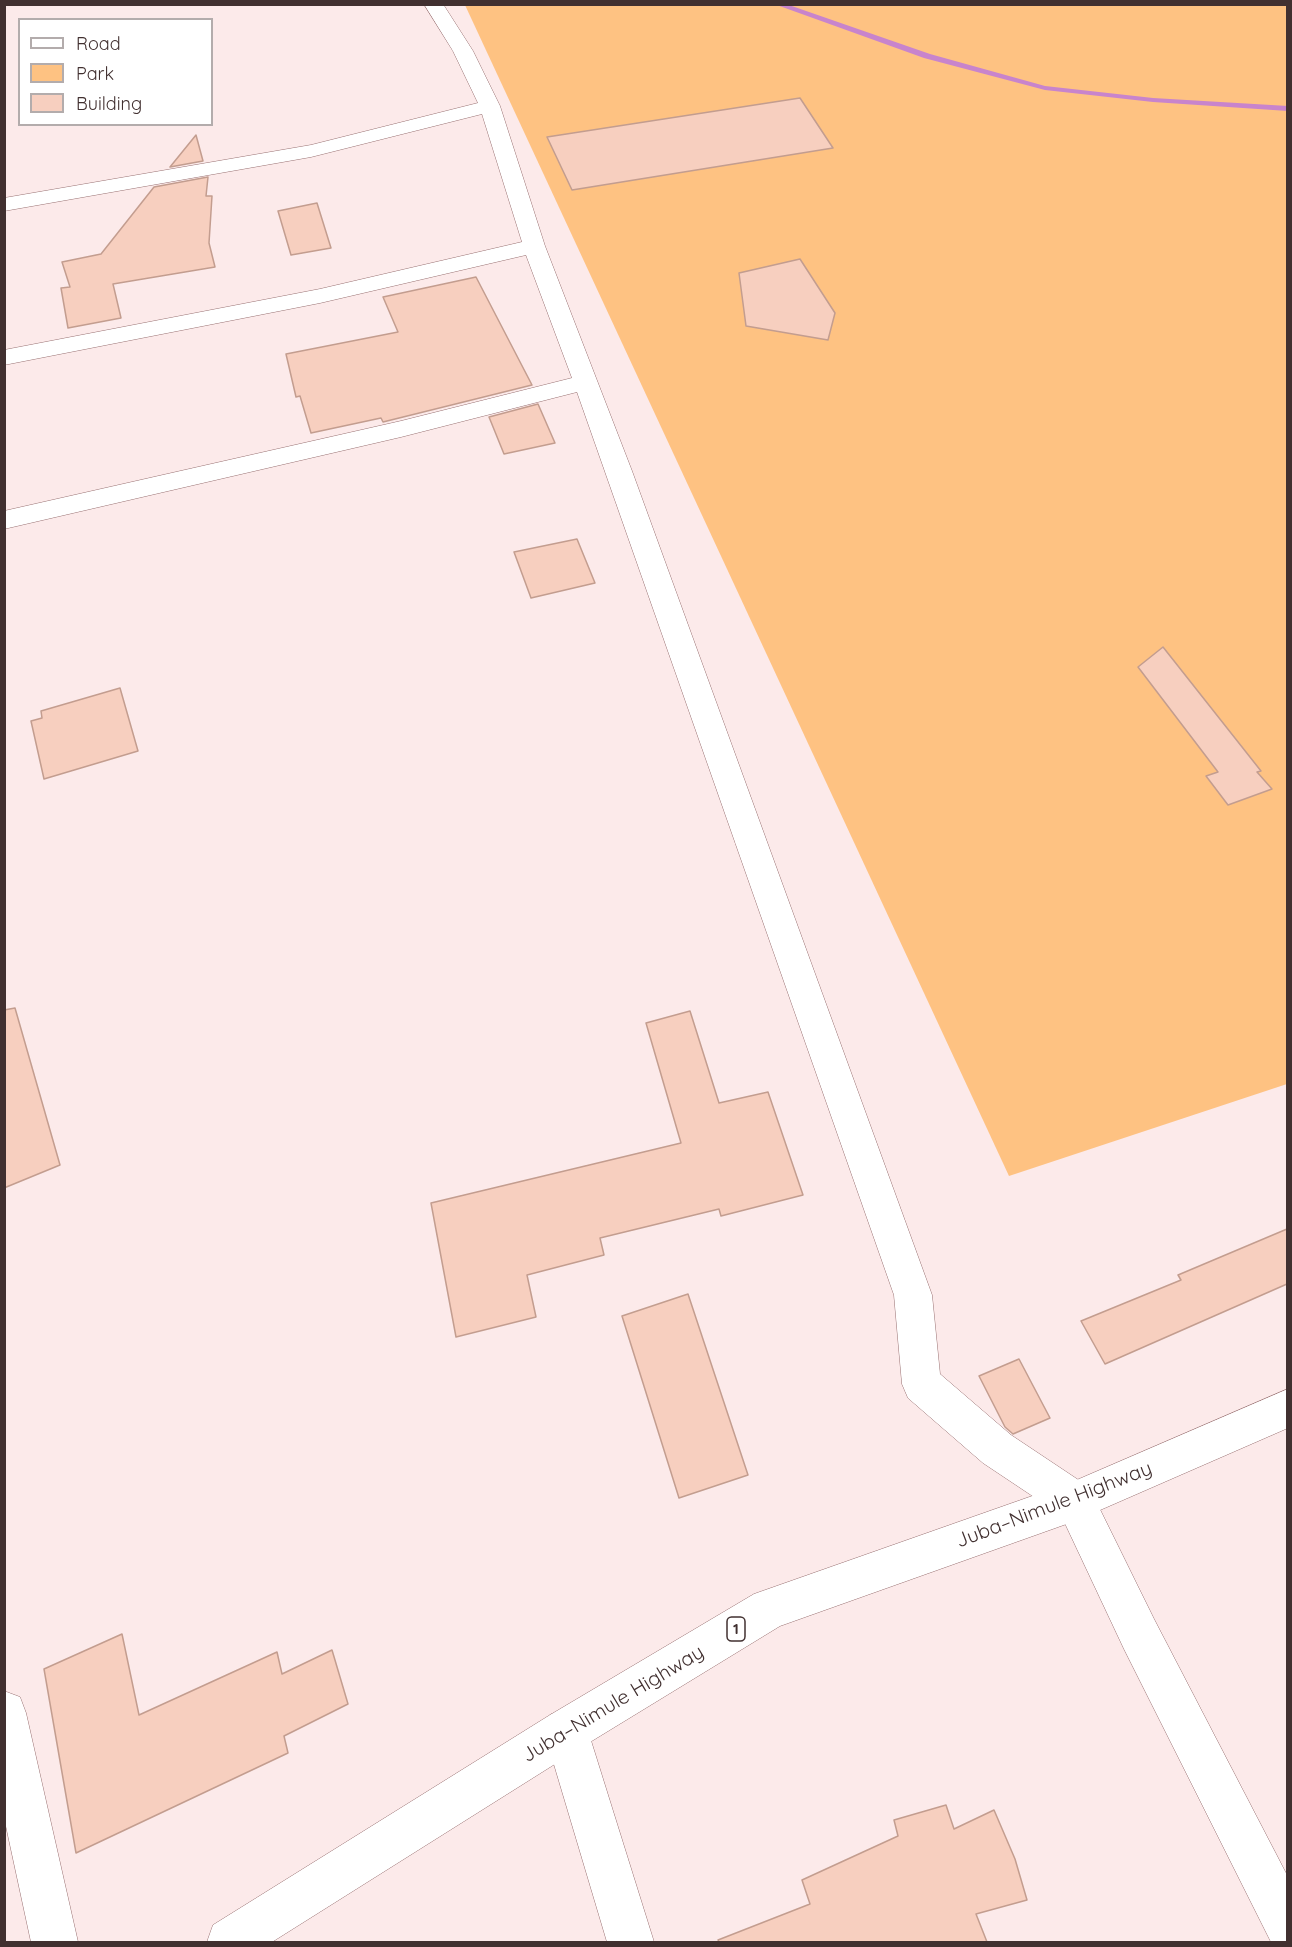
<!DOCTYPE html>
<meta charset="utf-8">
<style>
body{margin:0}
#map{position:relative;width:1292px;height:1947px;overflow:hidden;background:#fceaea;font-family:Quicksand,sans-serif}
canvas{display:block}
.frame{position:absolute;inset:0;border:6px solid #413030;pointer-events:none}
.legend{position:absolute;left:18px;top:18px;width:195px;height:108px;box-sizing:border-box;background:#fff;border:2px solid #b3acac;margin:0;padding:8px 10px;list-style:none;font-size:18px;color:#413030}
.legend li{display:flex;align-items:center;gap:12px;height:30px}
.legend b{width:30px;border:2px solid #b3acac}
</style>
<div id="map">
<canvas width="1292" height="1947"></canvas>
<div class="frame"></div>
<ul class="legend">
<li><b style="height:8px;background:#fff"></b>Road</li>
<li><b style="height:16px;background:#fec282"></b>Park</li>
<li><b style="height:16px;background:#f7cfbf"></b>Building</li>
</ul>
</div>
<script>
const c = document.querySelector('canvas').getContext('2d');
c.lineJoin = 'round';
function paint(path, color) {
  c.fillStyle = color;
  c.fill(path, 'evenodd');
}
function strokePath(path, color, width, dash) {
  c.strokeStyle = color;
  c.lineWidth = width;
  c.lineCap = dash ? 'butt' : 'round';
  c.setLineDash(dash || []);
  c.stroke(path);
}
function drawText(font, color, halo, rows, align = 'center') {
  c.font = font + ' Quicksand,sans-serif';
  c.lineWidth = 4.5;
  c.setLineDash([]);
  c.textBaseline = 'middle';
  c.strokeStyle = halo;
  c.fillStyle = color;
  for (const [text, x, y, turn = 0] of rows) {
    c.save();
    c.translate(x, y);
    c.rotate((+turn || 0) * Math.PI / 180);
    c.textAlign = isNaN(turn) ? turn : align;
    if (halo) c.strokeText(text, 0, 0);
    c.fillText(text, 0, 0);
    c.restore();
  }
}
paint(new Path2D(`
 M465,5H1287V1084L1009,1176Z`), '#fec282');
paint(new Path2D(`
 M774,4H786L930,54L1045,86L1153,98L1288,106V111L1153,102L1045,90L924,58Z`), '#c884cc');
const building = new Path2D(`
 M800,98L833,148L572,190L547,137Z
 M196,135L203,161L170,167Z
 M208,177L206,196H212L209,243L215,267L113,284L121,318L68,328L61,288L70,287L62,262L101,254L154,187Z
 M317,203L331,248L291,255L278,211Z
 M800,259L835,313L828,340L746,326L739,273Z
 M476,277L532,385L383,422L381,418L311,433L300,396L296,397L286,354L398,332L383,297Z
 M538,404L555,443L504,454L489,417Z
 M577,539L595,583L531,598L514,552Z
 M1163,647L1261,771L1257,772L1272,789L1228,805L1206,776L1218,772L1138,667Z
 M120,688L138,751L44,779L31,721L42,718L41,711Z
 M15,1008L60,1165L4,1188V1010Z
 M690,1011L719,1103L768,1092L803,1195L721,1216L719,1209L600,1238L604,1255L527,1275L536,1317L456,1337L431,1203L681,1143L646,1023Z
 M1287,1229V1284L1105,1364L1081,1321L1181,1280L1178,1275Z
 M688,1294L748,1475L679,1498L622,1316Z
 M1019,1359L1050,1418L1013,1434L1005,1427L979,1376Z
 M122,1634L139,1715L277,1652L282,1674L332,1650L348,1704L284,1736L288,1753L76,1853L44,1669Z
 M946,1805L954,1829L994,1810L1015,1859L1027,1900L976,1914L987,1942H719L718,1940L810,1904L802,1880L898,1836L894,1820Z`);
paint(building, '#f7cfbf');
strokePath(building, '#c39d8f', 1.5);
const street = new Path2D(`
 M424,4H443L473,51L500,106L545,246L632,471L932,1295L940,1374L1011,1435L1089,1487L1154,1619L1288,1877V1942H1271L1124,1649L1061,1515L983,1463L908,1398L902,1384L894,1295L577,392L401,437L4,529V511L401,421L572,378L526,255L320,303L4,365V350L320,289L522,242L482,114L311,157L4,211V198L311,145L478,103L453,51Z
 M4,1691L20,1697L26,1713L78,1942H31L4,1817Z
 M566,1709L582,1715L588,1731L654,1942H607L544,1731L550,1715Z`);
const primary = new Path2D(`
 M1288,1389V1428L1075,1521L780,1626L582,1747L272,1942H207L213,1925L550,1715L754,1594L1072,1482Z`);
strokePath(street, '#987172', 1);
strokePath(primary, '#987172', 1);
paint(street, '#fff');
paint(primary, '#fff');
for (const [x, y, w] of [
 [736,1629,18]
]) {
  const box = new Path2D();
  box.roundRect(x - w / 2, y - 12, w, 24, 4.5);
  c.fillStyle = '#fff';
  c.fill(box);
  strokePath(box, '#413030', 1.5);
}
drawText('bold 15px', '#413030', null, [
 ["1",736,1629]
]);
drawText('20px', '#413030', '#fff', [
 ["Juba–Nimule Highway",1054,1505,-21],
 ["Juba–Nimule Highway",613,1704,-31]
]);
</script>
